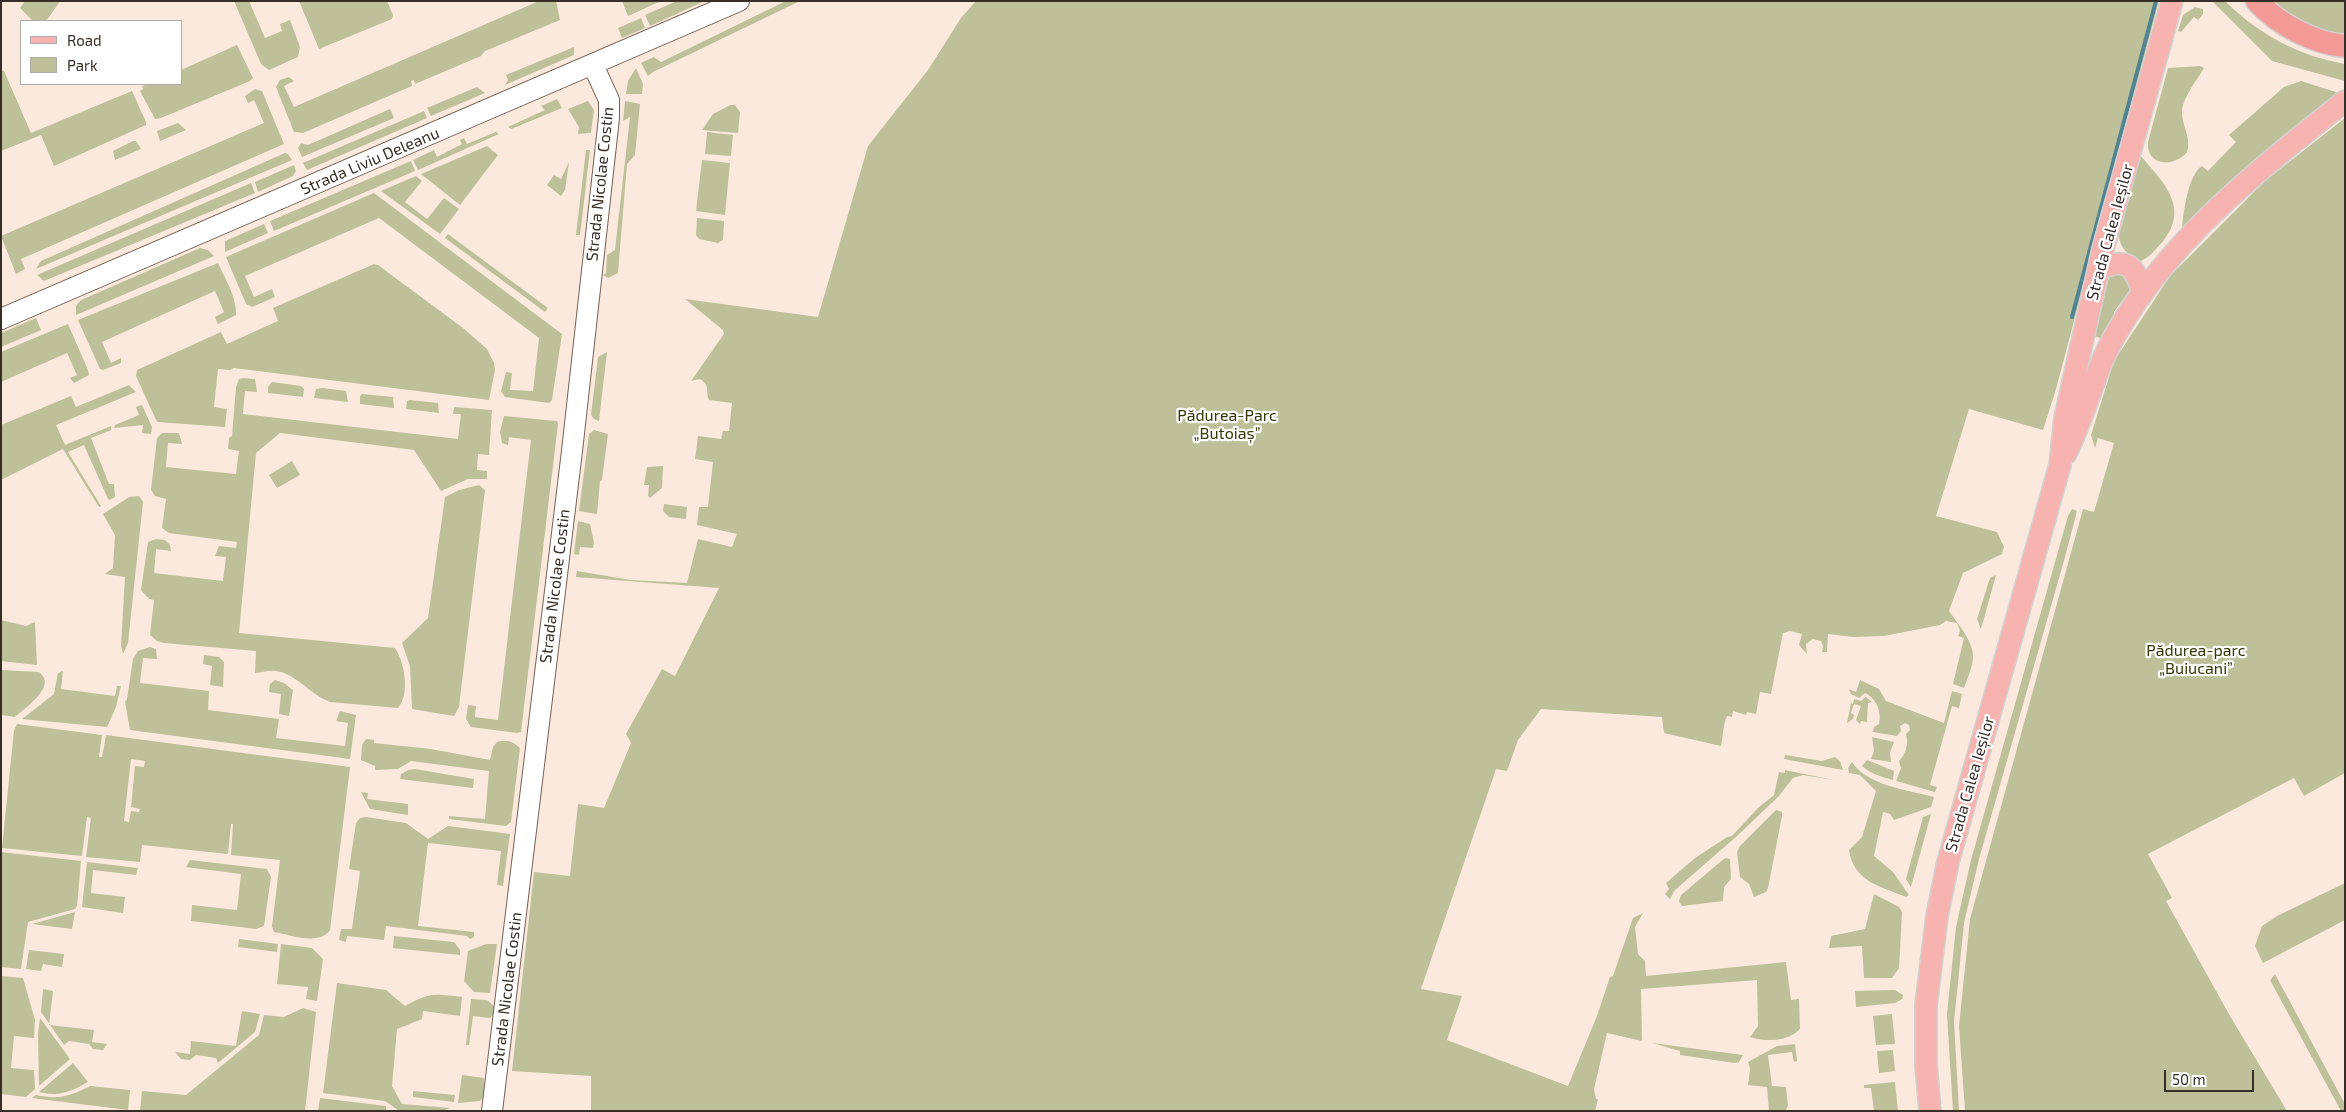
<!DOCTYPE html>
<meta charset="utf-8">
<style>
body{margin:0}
#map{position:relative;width:2346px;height:1112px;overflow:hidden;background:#fce9dd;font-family:"Exo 2",sans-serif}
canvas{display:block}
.frame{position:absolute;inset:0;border:2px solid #372e28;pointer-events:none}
.legend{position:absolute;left:20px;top:20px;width:162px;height:65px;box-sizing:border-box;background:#fff;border:1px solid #afaba9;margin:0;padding:6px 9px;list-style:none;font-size:15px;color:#372e28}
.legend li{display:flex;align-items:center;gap:10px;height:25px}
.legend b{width:25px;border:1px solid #afaba9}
.scale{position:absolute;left:2164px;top:1070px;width:90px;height:22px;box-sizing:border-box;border:2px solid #372e28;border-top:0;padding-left:6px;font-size:15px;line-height:18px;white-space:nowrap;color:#372e28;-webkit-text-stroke:4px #fff;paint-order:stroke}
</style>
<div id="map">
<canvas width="2346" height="1112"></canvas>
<div class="frame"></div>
<ul class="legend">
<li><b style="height:6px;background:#f6b3b0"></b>Road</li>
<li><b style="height:14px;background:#bdc099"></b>Park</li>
</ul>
<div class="scale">50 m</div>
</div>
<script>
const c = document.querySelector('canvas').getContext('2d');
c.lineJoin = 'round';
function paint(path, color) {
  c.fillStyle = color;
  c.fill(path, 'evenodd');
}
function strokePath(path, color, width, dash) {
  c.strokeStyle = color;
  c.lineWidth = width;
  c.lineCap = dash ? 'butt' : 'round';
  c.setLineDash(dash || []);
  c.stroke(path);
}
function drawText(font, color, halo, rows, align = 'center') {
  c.font = font + ' "Exo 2",sans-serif';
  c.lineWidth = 4.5;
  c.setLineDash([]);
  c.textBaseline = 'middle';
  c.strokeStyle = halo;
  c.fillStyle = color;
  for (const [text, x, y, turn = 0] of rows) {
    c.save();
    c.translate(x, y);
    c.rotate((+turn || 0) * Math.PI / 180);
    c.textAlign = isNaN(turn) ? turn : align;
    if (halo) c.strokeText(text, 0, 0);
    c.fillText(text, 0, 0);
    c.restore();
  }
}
paint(new Path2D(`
 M25,1H58L59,3L46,21H33L20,8Z
 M234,1H249L265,38L282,31L280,24L290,20L300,47L298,57L269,70L261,64Z
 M299,1H387L393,15L392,19L319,49Z
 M539,1H556L560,20L485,51L481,56L415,84L414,80L411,81L412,86L303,133L294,132L276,87L280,80L289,77L294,81L284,86L294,107Z
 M622,1H661L628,16Z
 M677,1H705L650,26L645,15Z
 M786,1H800L653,72L648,76L641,63L654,57L661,62Z
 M976,1H2159L2056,389L2043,430L1969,409L1936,516L1997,532L2004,547L2002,554L1963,573L1949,611C1957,623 1974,642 1973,657C1973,667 1967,679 1964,688L1953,684L1964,638L1958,636L1960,631L1957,623L1946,621L1940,625L1884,636L1853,637L1828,634L1827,652H1822L1823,646L1821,641L1813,639L1806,644L1807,654L1799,645L1802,634L1790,631L1783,633L1771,694L1760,692L1756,714L1747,712L1746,715L1733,711L1732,717L1727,716C1723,724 1723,737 1721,746L1664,733L1662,717L1541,709L1518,740L1507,771L1496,769L1421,989L1462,996L1447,1040L1568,1086L1597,1016L1610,977L1613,976L1633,918L1643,913L1635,927L1638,954L1645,961L1646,976L1786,962L1791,1000L1799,999L1800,1029C1788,1042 1765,1042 1750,1037L1758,1026L1757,980L1641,989L1642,1041L1607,1033L1594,1089L1596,1099H1598L1595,1111H591V1076L512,1071L534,872L570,876L578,804L604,808L631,743L626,734L662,669L675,676L719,588L576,577L577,571L631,580L687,583L698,539L732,547L737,534L697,525L699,507H708L713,462L695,459L698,436L721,439L723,431H729L732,403L709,400C705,391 711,386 700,379L691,381L724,334L723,330L685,299L818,317L868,146L928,70L961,18Z
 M2212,1H2225C2258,34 2299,56 2345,64V81L2272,61Z
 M2268,1H2345V38L2317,32Z
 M2195,7L2203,9V14L2198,20L2194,17L2181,32L2178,31L2183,15Z
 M641,18L645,28L622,38L618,28Z
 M237,45L253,78L250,81L161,118L155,119L140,91L143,89L142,86L149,84H181V70Z
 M574,47V55L505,85L508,80L506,75Z
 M2200,66L2204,68C2197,80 2184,96 2182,110C2181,125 2192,137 2187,152C2174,168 2146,166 2148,142L2168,68Z
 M636,68L643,84L642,94H626L628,81Z
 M1,70L4,71L31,133L132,91L146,122V125L54,166L41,135L1,151Z
 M2301,81L2339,93L2182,230C2183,214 2188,174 2202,166L2208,171L2236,142L2229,135L2284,87Z
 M477,87L485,93L431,116L427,108Z
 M255,89L262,91L284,144L21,259L25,269L16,274L1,236L264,123L254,100L248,103L245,96Z
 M557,99L562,108L511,129L508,127L545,110L541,106Z
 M588,101L594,110L591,133L578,134L579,127L568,109Z
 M625,101L640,104L635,155L627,164L618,273L608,278L603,275L606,273L607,255L615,250L630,117L623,121Z
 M730,105H735L740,112L738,133L702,130L713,114Z
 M390,109L394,118L302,157L298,148L301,143L308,145Z
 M424,111L427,118L307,170L303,163Z
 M2345,118V773L2304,796L2294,778L2148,854L2172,898L2166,901L2230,1016L2287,1111H1965L1959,1026L1970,919L2083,509L2094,512L2114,443L2098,438L2095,448L2091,435L2114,361L2170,276L2265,181Z
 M178,123L186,130L160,141L157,131Z
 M496,132L499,134L418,170L413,160L434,150L437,157L462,144L460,140L464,138L467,144Z
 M707,132L733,135L731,156L705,154Z
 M133,141H136L141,149L115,160L113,151Z
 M487,146L498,155L460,205L421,174Z
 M586,150H590L580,235H576Z
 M285,153L288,154L292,160L36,269L41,261Z
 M2140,155C2162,181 2190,206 2164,240C2157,248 2150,257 2141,261C2125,255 2118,245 2118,227Z
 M702,160L730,163L725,215L696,211Z
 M411,161L415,171L274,231L270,221Z
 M569,162L565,190L561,196L547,185L554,175L561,179Z
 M294,165L296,171L293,176L258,192L255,182Z
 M416,176L422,181L405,202L427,219L444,198L459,209L440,234L381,191Z
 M251,183L255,193L44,281L37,275Z
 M374,193L562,334L552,400L549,403L505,397L501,391L506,372L512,373L510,390L533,391L539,338L379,218L245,276L254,297L272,289L275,297L252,307L246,304L226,257Z
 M697,218L724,221L723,240L718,243L699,239L696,235Z
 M264,224L268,233L225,252V241Z
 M448,234L548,308L545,312L445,238Z
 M200,248L208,250L214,256L76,315V306L81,300Z
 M218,263C225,279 237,297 236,315L218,324L215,317L224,312L215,291L102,342L111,363L121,358V363L103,370L100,369L78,320Z
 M374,264L378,265L463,328L487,349L494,363L495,370L489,400L234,368L230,370L218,369L214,407L227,409L225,427L158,422L156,420L136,376L137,370L221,332L227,344L278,321L273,308Z
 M2118,270L2134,284L2114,312V318L2104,339L2089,335L2100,310L2111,271Z
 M36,318L41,330L1,347V333Z
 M68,324L88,370L89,375L74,383L70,378L77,375L67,353L1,382V352Z
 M607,352L599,421L594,419L591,415L598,357Z
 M243,378L255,379L257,392L245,391L243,414L458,439L461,414H453L454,407L492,410L489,455L478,454L477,470L487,471V479H468L441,491L414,450L280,433L256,453L239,633L395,648C405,663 410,694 398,708L330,702C311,695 294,672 275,671C268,670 262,673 255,673L256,651L164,643L157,641L150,635L154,600L149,599L141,590L148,542L156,539L165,540L170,545L171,551L156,549L154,573L223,581L226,557L215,556L219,546L236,548L237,542L169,533L162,528L166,499L155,496L151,490L157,438L162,433H179L182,444L168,443L166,467L236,474L239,451L228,449L229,438L232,436L236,387L239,379Z
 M272,382L301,386L304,389L303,397L268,393V387Z
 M129,385L136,392L56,425L65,445L111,426V430L91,438L109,484H114L115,497L109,500L108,499L84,445L68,452L101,506L99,507L63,449L1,480V425L71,396L76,407Z
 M323,388L346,391L348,402L314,398L316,389Z
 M362,394L393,397L394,408L360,404V396Z
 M410,400L438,403L439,413L406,409L407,401Z
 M142,405L152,427L151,434L142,433L143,425L114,428L115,425L139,415L136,407Z
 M504,416L557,421L558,424L521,732L517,733L471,727L466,719L468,705L476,706L475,717L498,720L531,440L509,437L508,445L502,443L500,432Z
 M594,430L608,434L602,480L600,481L597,514L579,511L589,434Z
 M292,461L300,475L277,488L269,475Z
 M663,466L662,488L650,498L648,496L649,485H644L647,467Z
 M479,485L485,490L459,707L454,716L412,709L410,666L402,643L428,618L445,497L459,490Z
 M139,496L143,502L128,643L123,654L121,646L125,577L105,574L113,568L115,535L103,514L129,497Z
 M664,504L687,507L686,519L669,517L663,511Z
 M2072,509L2077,511L2065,557L1979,859L1964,923L1954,1022L1959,1111H1953L1947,1014L1956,927L1971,860L2068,516Z
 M578,521L590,524L594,543L593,548L580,547L579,555L574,554Z
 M1996,575L1981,629L1977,619L1990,578Z
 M1,620L26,626L35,622L37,665L1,661Z
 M150,647L156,649L157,659L143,658L140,683L209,691L208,710L279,719L276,738L345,746L348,723L336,721L340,711L356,715L350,759L130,730L125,702L127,699L133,659L138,651Z
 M204,655L219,657L224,662L223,687L210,685L212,666L203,664Z
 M1,670L39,672C58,686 25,708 15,717L1,715Z
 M63,671L61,689L115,696L117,686H121L116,707L107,727L22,719L54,694L58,673Z
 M275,680L284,683L293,690L289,716L279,714L281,694L269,692L270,684Z
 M1860,680L1879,689L1886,701L1944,723L1952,691L1962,694L1959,708L1952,706L1930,785L1937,787L1935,792L1896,781L1901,768L1899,761C1906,754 1909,743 1906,734L1910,730L1909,725L1905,723L1900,726L1901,731L1897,736L1873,732L1874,727L1879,724C1882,712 1876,698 1865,693L1859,698L1851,694L1849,689L1856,692Z
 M1866,697L1872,702L1868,703L1867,722L1861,721L1860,724L1856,720L1861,706L1854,704L1851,713L1854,715L1853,719L1847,723L1851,703L1853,704L1854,699L1861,701Z
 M17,724L102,735L99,757H102L106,735L350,767L330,930C319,946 291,935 274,932L272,926L280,860L231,855L233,824H231L228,854L142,845L140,862L86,857L91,818L87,817L82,856L2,848L14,730ZM131,759L145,761L144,767L135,766L131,807L140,809L139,812L131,811L129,822L124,821Z
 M1872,737L1894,742L1890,753L1891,762L1871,759L1874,751Z
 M366,739L374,740V743L431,749L490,760L493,747L497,742C506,739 513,741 520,748L511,822L506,826L449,819V816L485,819L489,771L411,761L398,769L375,770V766L361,760L362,745Z
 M1785,755L1822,761L1835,757L1840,761L1843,770L1784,759Z
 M1867,760L1894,771L1893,780C1882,777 1871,774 1862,766Z
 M1852,762C1867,786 1909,790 1934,797L1931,807L1894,820L1890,814L1883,812L1874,856L1893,872L1909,895L1906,897C1880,886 1854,882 1849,850L1862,837L1876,791L1860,775L1849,773L1848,768Z
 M415,769L474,779L473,788L400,779L401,774L408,770Z
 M1785,770L1834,780L1803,775L1793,778L1778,797L1737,836L1674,891L1670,899L1665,894L1669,889L1666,883L1695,858L1727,837L1732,836L1759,807L1774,795L1779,772L1785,773Z
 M361,792L368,793L367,799L408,804V815L370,809Z
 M1776,810L1782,812V816L1768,888L1766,892L1754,897L1749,884L1740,877L1737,852L1740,846Z
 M1931,814L1911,887L1906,879L1923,817Z
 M366,817L406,823L428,839L448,826L510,834L503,886L497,885L501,851L428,843L418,926L474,932V937L470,939L467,936L386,926L384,940L347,936L346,942L339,940L341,929H352L360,871L349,869L356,823L360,818Z
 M1,852L81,861L77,906L75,909L28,922L21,969L1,967Z
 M1725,858L1730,859L1731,879L1724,887L1723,901L1682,906L1679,901L1681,895Z
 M190,860L267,869L271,877L264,926L256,929L191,921L192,905L237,910L241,874L186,867Z
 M87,862L138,868L136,875L93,870L91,893L125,897L123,913L82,907Z
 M2345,883V920L2263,963L2255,946L2262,926L2277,916Z
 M1874,894L1899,907L1902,912L1899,968L1892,978H1864L1862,946L1829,948L1831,936L1865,929Z
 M75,912L72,929L32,924Z
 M394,936L454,942L460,950V955L393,948Z
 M239,939L278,944L277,952L238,947Z
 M281,944L312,948L323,959L317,1001L306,999L308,987L277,984Z
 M486,944H497L490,993L474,992L464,981L468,951Z
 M29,950L64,954L62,967L43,964L41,971L26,969Z
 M2275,974L2345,1104V1111H2341L2270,980Z
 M1,976L23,978L35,1020L34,1038L14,1036L11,1068L34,1070L35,1089L26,1097L1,1094Z
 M337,983L386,990L405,1006C431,992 434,994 462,997L460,1016L423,1011L422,1019L397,1029L392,1086L402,1104L450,1108L442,1111L398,1110L385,1101L323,1093Z
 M43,989L53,991L49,1025L94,1030L92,1042L107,1044L103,1050L93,1049L89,1044L69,1041L64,1045L41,1012Z
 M1895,990L1903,995L1902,999L1895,1003L1856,1007L1855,991Z
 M471,999L487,1000L495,1007L494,1014L490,1018L473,1016L469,1045H466Z
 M303,1008L316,1012L305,1111H140L142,1091L186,1095L259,1035L264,1015L284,1017Z
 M242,1011L260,1014L255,1032L218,1063L216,1058L196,1055L190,1060L181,1059L175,1052L190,1054L191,1041L236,1046Z
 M1892,1014L1895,1044L1876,1045L1873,1016Z
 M40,1018L70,1059L39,1086L38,1034Z
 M1652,1043L1743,1055L1739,1062L1735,1063L1680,1055V1051Z
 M1795,1044L1797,1061L1794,1062L1792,1052L1768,1055L1772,1086L1786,1087L1788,1106L1785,1111H1769L1767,1087L1748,1085L1750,1069L1748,1062L1777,1046Z
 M1893,1050L1895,1071L1879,1073L1877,1051Z
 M73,1063L88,1082C70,1092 59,1097 39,1092Z
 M462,1075L484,1078V1097L480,1101L458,1103Z
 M1895,1082L1898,1111H1874L1871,1088H1864V1085Z
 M90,1086L130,1090L128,1110L32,1098L36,1095C57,1100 71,1096 90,1086Z
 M413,1091L455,1095L454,1102L413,1097Z
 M320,1098L386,1106V1111H318Z`), '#bdc099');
strokePath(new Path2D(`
 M2072,317L2156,1`), '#518391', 4);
const secondary = new Path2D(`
 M1,319L739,1
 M492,1111L572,451L609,118V100L593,65`);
const primary = new Path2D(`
 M2099,269C2127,257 2134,265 2143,292
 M2066,453C2086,414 2094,370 2117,332C2173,236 2260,169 2345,101
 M1930,1111L1926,1064V1005L1937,916L1948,862L2060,465L2065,418L2103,249L2172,1`);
const trunk = new Path2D(`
 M2257,1C2279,25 2313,43 2345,46`);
strokePath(secondary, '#756154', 22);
strokePath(primary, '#d3d1d0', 24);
strokePath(trunk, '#d3d1d0', 25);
strokePath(secondary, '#fff', 20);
strokePath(primary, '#f6b3b0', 21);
strokePath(trunk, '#f39a96', 22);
drawText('16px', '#372e28', '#fff', [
 ["Strada Liviu Deleanu",370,161,-23],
 ["Strada Nicolae Costin",600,184,-84],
 ["Strada Calea Ieșilor",2110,232,-75],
 ["Strada Nicolae Costin",555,586,-83],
 ["Strada Calea Ieșilor",1970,784,-74],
 ["Strada Nicolae Costin",507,989,-83]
]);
drawText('16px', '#363705', '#fff', [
 ["Pădurea-Parc",1227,416],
 ["„Butoiaș”",1227,434],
 ["Pădurea-parc",2196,651],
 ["„Buiucani”",2196,669]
]);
</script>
